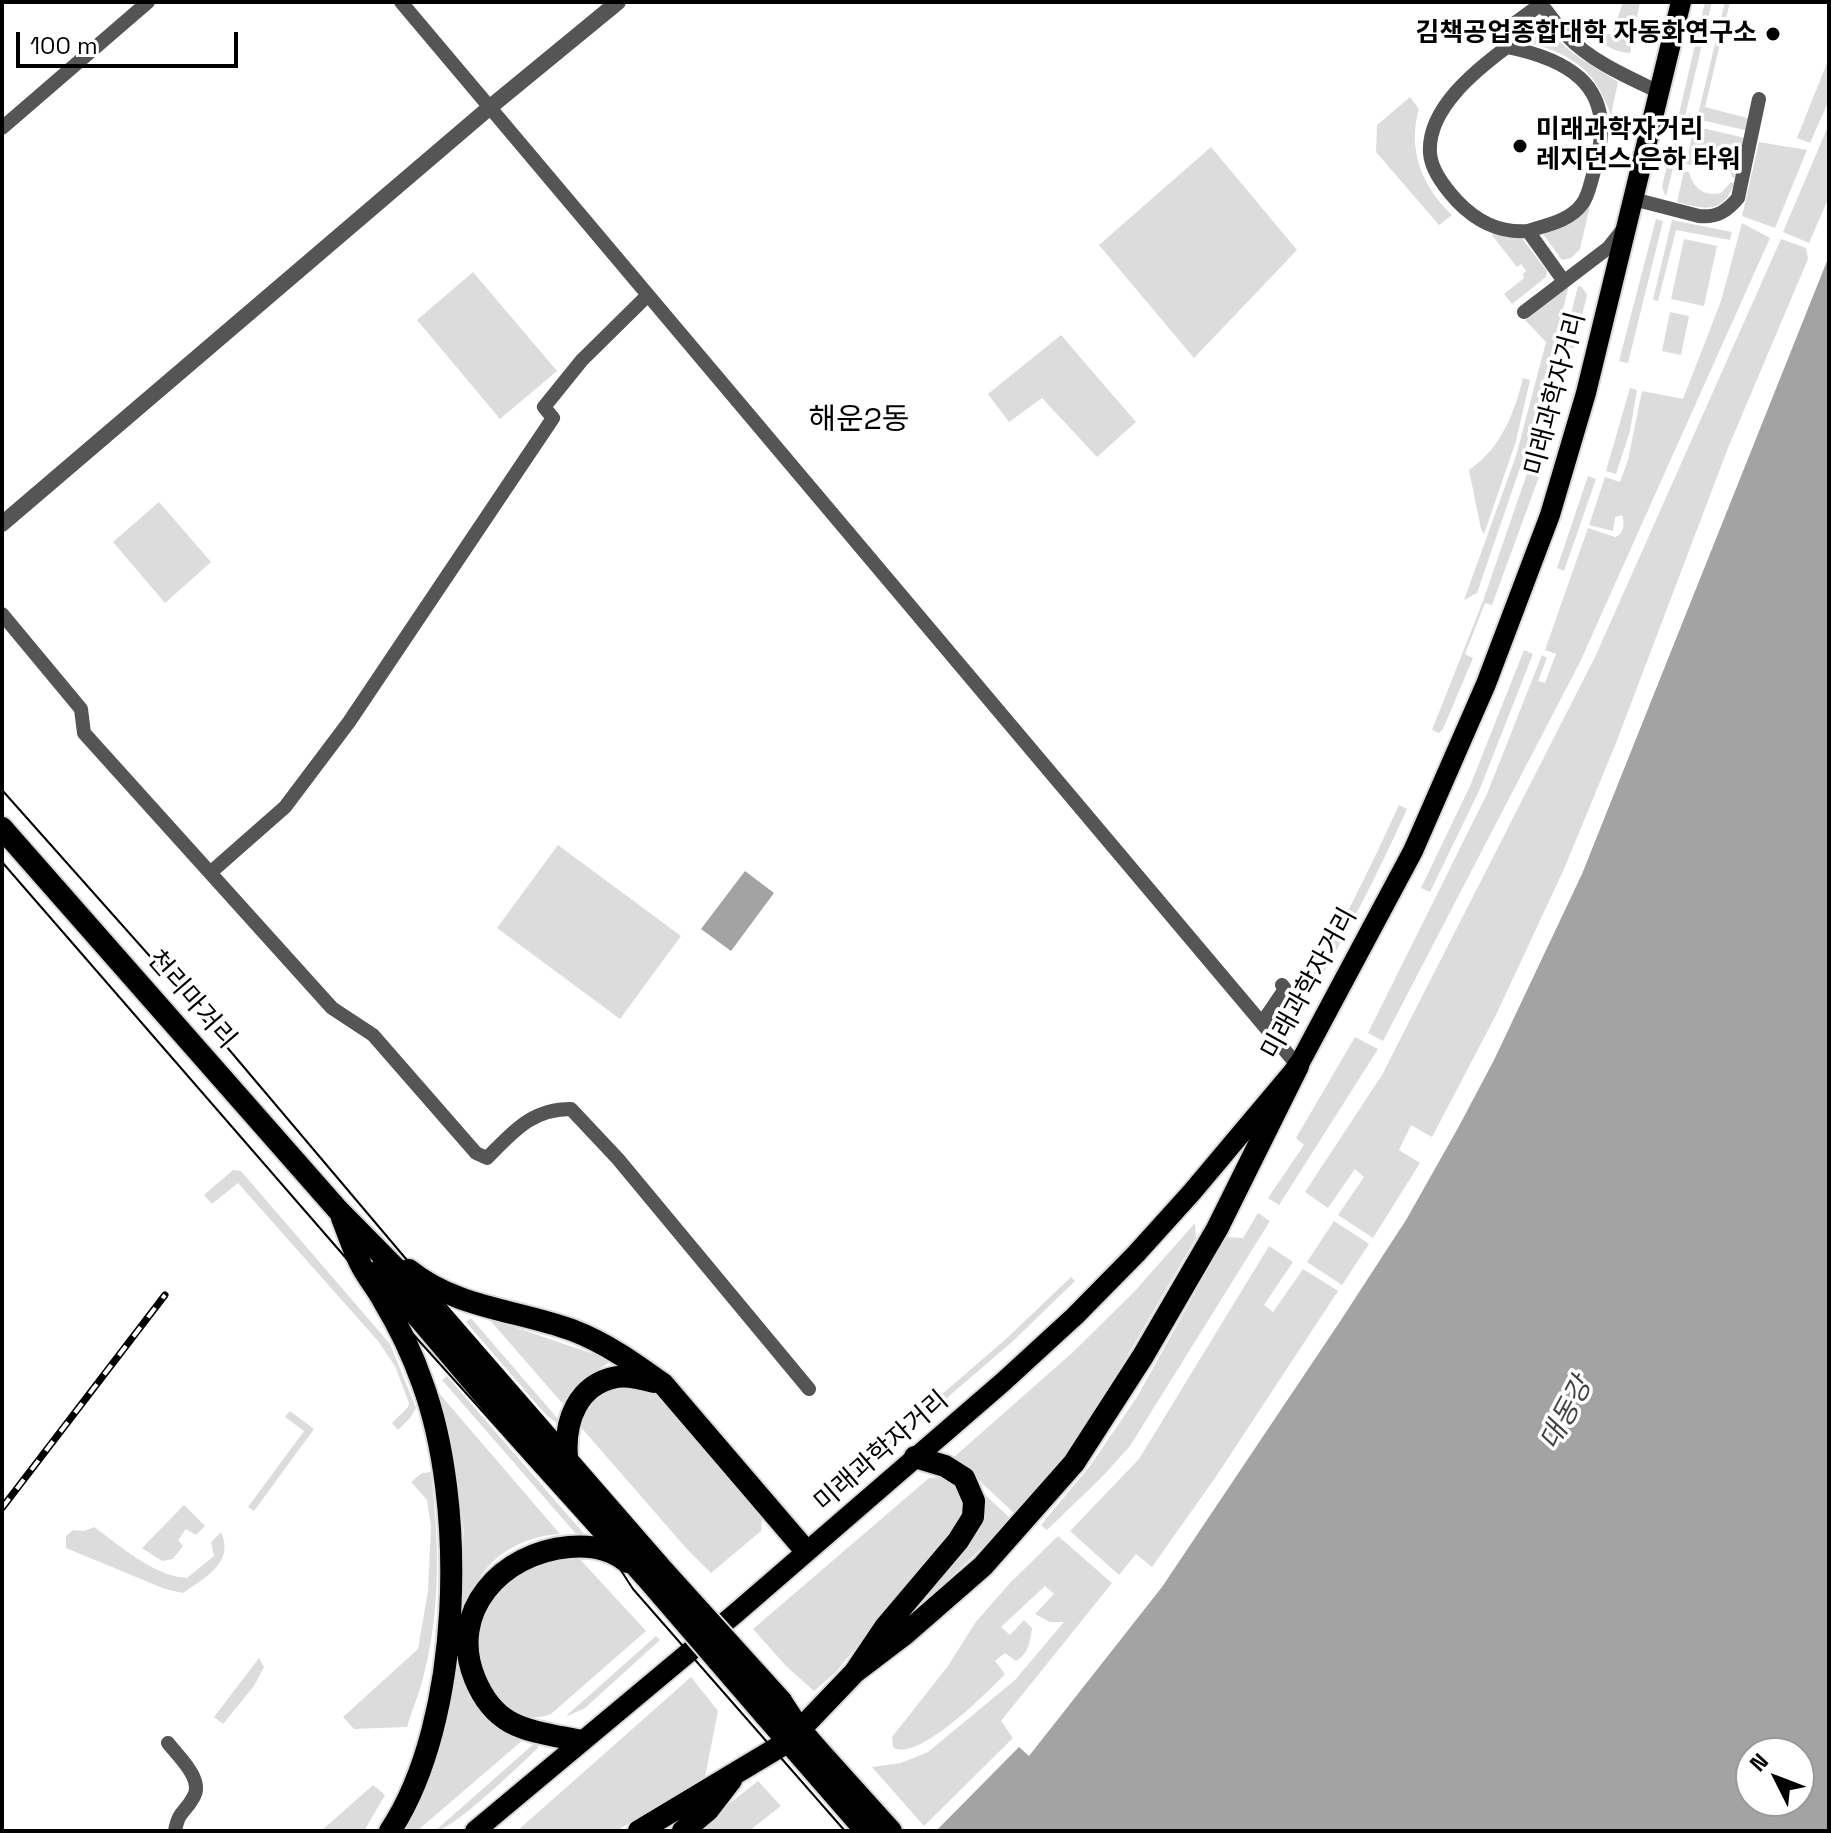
<!DOCTYPE html>
<meta charset="utf-8">
<style>
body{margin:0}
#map{position:relative;width:1831px;height:1833px;overflow:hidden;background:#fff;font-family:"Space Grotesk",sans-serif}
canvas{display:block}
.frame{position:absolute;inset:0;border:4px solid #000;pointer-events:none}
.north{position:absolute;left:1735px;top:1737px;width:80px;height:80px;box-sizing:border-box;background:#fff;border:2px solid #999;border-radius:50%;rotate:312deg;font-size:22px;font-weight:700;line-height:32px;text-align:center;color:#000}
.north::after{content:'';display:block;margin:auto;width:28px;height:36px;background:#000;clip-path:polygon(50% 0,100% 100%,50% 72%,0 100%)}
.scale{position:absolute;left:16px;top:32px;width:222px;height:36px;box-sizing:border-box;border:4px solid #000;border-top:0;padding-left:10px;font-size:24px;line-height:28px;white-space:nowrap;color:#000;-webkit-text-stroke:6px #fff;paint-order:stroke}
</style>
<div id="map">
<canvas width="1831" height="1833"></canvas>
<div class="frame"></div>
<div class="north">N</div>
<div class="scale">100 m</div>
</div>
<script>
const c = document.querySelector('canvas').getContext('2d');
c.lineJoin = 'round';
function paint(path, color) {
  c.fillStyle = color;
  c.fill(path, 'evenodd');
}
function strokePath(path, color, width, dash) {
  c.strokeStyle = color;
  c.lineWidth = width;
  c.lineCap = dash ? 'butt' : 'round';
  c.setLineDash(dash || []);
  c.stroke(path);
}
function drawText(font, color, halo, rows, align = 'center') {
  c.font = font + ' "Space Grotesk","Noto Sans KR",sans-serif';
  c.lineWidth = 7;
  c.setLineDash([]);
  c.textBaseline = 'middle';
  c.strokeStyle = halo;
  c.fillStyle = color;
  for (const [text, x, y, turn = 0] of rows) {
    c.save();
    c.translate(x, y);
    c.rotate((+turn || 0) * Math.PI / 180);
    c.textAlign = isNaN(turn) ? turn : align;
    if (halo) c.strokeText(text, 0, 0);
    c.fillText(text, 0, 0);
    c.restore();
  }
}
paint(new Path2D(`
 M1623,2H1640L1630,53C1609,52 1594,37 1578,25L1612,35Z
 M1705,2H1712L1666,197L1662,187Z
 M1725,2H1730L1705,107L1751,119L1749,131L1697,119Z
 M1530,22H1537L1574,54L1618,82L1603,153C1605,141 1611,127 1610,115C1610,109 1605,102 1603,97C1589,64 1562,52 1530,43L1525,30Z
 M1829,58V100L1810,143L1797,138Z
 M1410,97L1419,109C1407,149 1422,187 1452,215L1439,225L1376,152L1377,125Z
 M1829,124V197L1809,243L1783,232Z
 M1694,126L1745,138L1735,178L1732,177L1727,160L1715,153L1700,155L1691,165L1686,164Z
 M1759,142L1807,150L1775,228L1742,216Z
 M1211,147L1297,250L1194,358L1099,245Z
 M1599,167L1580,249L1571,258L1562,260L1543,234L1564,224Z
 M1684,171L1689,172C1693,188 1704,197 1721,193L1731,182L1734,183C1724,215 1703,209 1677,202Z
 M1656,219L1663,221L1628,363L1619,361Z
 M1672,220L1732,232L1730,240L1676,230L1658,301L1653,300Z
 M1742,223L1770,238L1580,662L1383,1041L1368,1033L1487,794L1542,655L1547,658L1538,681L1545,683L1556,654L1545,650L1588,528L1615,537C1624,535 1625,522 1622,515L1615,517L1613,531L1589,525L1605,477L1620,482L1628,460L1642,391L1683,399L1721,301Z
 M1491,234L1520,236L1547,271L1546,277L1512,304L1504,294L1524,278L1523,274L1526,271L1521,264L1517,267Z
 M1684,239L1717,246L1704,306L1671,299Z
 M1781,239L1806,248L1808,259L1728,448L1616,743L1564,869L1496,1015L1432,1137L1411,1125L1399,1150L1420,1163L1373,1238L1338,1215L1364,1177L1355,1169L1328,1208L1305,1192L1382,1075L1595,657Z
 M473,272L557,371L500,419L417,320Z
 M1569,285L1533,430L1477,593L1464,600L1516,456L1546,342L1525,320Z
 M1578,286L1582,287L1587,295L1574,348L1563,346Z
 M1670,312L1689,316L1681,355L1662,351Z
 M1061,335L1136,422L1097,457L1042,398L1009,422L988,394Z
 M1523,378L1530,380L1516,441L1484,534L1481,529L1469,470C1501,448 1514,414 1523,378Z
 M1630,388L1637,390L1630,431L1616,474L1606,471Z
 M1532,459L1544,463L1492,605L1485,603L1465,654L1473,658L1443,729L1439,733L1432,730L1483,601Z
 M1588,476L1596,479L1564,571L1557,568Z
 M159,502L211,562L165,603L113,542Z
 M1524,650L1533,654L1479,791L1430,892L1421,888L1470,786Z
 M1399,805L1407,809C1378,873 1347,935 1310,995L1303,990C1340,931 1370,868 1399,805Z
 M558,845L681,936L620,1019L497,928Z
 M1355,1037L1378,1049L1279,1205L1268,1198L1304,1145L1296,1138Z
 M233,1170L241,1171L390,1344L416,1408L410,1418L398,1430L392,1423L408,1407L409,1403L395,1366L378,1341L238,1183L212,1204L204,1195Z
 M1258,1213L1270,1221L1130,1446L1102,1477L1047,1530L1041,1525L1090,1466L1137,1397L1226,1237L1243,1238Z
 M1334,1221L1369,1244L1342,1285L1307,1262Z
 M1195,1223L1196,1238L1084,1430L1060,1464L1016,1515L954,1457L1072,1353L1134,1292Z
 M1269,1246L1293,1262L1264,1305L1273,1312L1303,1269L1338,1291L1215,1478L1152,1567L1136,1554L1119,1575L1070,1531L1139,1459Z
 M1071,1277L1075,1281L1012,1342L856,1476L852,1472L1007,1338Z
 M471,1318L558,1419L557,1423L546,1415L466,1322Z
 M488,1318L608,1359L610,1362C590,1375 574,1382 563,1404Z
 M447,1376L586,1536L576,1534L442,1380Z
 M621,1385L653,1390L757,1509L762,1520L761,1531L711,1573L686,1548L579,1425C588,1398 596,1396 621,1385Z
 M438,1392L560,1534C542,1535 524,1540 508,1550C462,1577 441,1658 476,1702C480,1708 488,1713 494,1718C503,1727 511,1734 523,1740L417,1831H401L459,1618L464,1532L454,1454Z
 M290,1411L314,1429L254,1511L248,1507L304,1431L285,1417Z
 M431,1472C439,1539 441,1608 424,1674C420,1692 412,1710 407,1727L354,1729L343,1717L418,1649L428,1591L431,1526L427,1500L411,1482L422,1473Z
 M940,1477C959,1487 966,1501 961,1521L835,1673L814,1691L786,1666L753,1629L929,1478Z
 M981,1491L1012,1520L911,1614L962,1552Z
 M184,1505L205,1526L196,1535L186,1529L178,1540L183,1546L173,1559L162,1561L142,1548Z
 M94,1527C121,1546 153,1576 187,1578L214,1556L211,1542L221,1532C235,1562 205,1578 183,1593L165,1589L66,1548V1536L73,1530L84,1531Z
 M1058,1536L1112,1583L1001,1721L1013,1738L924,1826L872,1767L901,1763L928,1752L1015,1680L1064,1622H1050L1035,1614L1054,1594L1045,1586L1001,1627L1010,1635L1024,1620L1032,1628C1030,1641 1029,1654 1016,1661L1005,1653L995,1661L1005,1674C988,1692 916,1764 893,1747L892,1737L948,1666L975,1623L1010,1583Z
 M577,1556L646,1631L551,1714C498,1734 467,1655 482,1613C485,1605 509,1574 516,1569C526,1562 563,1559 577,1556Z
 M656,1636L660,1640L585,1708L565,1717Z
 M259,1658L264,1667L254,1686L223,1724L214,1717Z
 M691,1677L718,1711L705,1777L616,1831H517Z
 M537,1741L538,1748C521,1764 452,1831 435,1831Z
 M758,1781L781,1806L749,1831H695Z
 M373,1785L385,1795L364,1831H321Z`), '#dcdcdc');
paint(new Path2D(`
 M1829,256V1831H936L1019,1747L1029,1756L1162,1587L1339,1323L1406,1220L1458,1128L1494,1060L1582,874ZM1751,1753H1799V1801H1751Z
 M745,871L774,893L731,951L701,929Z`), '#a3a3a3');
const primary = new Path2D(`
 M475,1831L736,1613L1003,1382L1075,1316L1136,1254L1192,1192L1298,1066L1413,851L1486,684L1550,515L1586,393L1681,2`);
const trunk = new Path2D(`
 M2,828L338,1210L413,1286L659,1566
 M342,1218C348,1233 353,1249 360,1263C366,1276 376,1287 383,1300C398,1325 412,1353 422,1382C467,1503 463,1721 390,1831
 M380,1270L395,1290L524,1442L646,1577
 M409,1270C456,1308 517,1310 572,1330C606,1343 634,1363 663,1384L806,1551
 M567,1458C564,1422 577,1384 617,1377C629,1375 643,1379 654,1382
 M855,1672L905,1634L983,1566L1074,1463L1143,1356L1217,1229L1298,1066
 M781,1701L800,1730L891,1831
 M765,1715L866,1831
 M581,1741C558,1736 530,1733 510,1722C494,1713 482,1696 475,1679C447,1611 502,1553 569,1547C590,1545 611,1549 627,1562
 M639,1831L789,1741L855,1672L886,1626L958,1541L973,1517L974,1501L964,1478L945,1466L915,1457
 M683,1831L708,1810L731,1780`);
strokePath(primary, '#dbdbdb', 24);
strokePath(trunk, '#dbdbdb', 26);
strokePath(new Path2D(`
 M401,2L1298,1066
 M1539,2C1549,13 1557,26 1567,36C1592,62 1628,77 1659,92
 M1541,4L1511,26L1507,47C1476,70 1427,109 1430,153C1431,171 1446,189 1457,201C1477,222 1499,233 1528,231L1563,280
 M1507,47C1532,52 1561,61 1580,78C1609,105 1603,142 1593,175C1590,185 1588,197 1582,204C1570,221 1546,225 1528,231
 M2,128L148,2
 M1633,199L1699,216C1717,218 1727,211 1738,198L1759,99
 M1524,312L1608,248L1624,228
 M2,614L81,709L84,733L332,1008L373,1035L476,1153L487,1158C513,1132 531,1109 571,1109L618,1159L809,1389
 M210,873L285,807L349,722L553,418L544,407L582,360L648,295
 M1262,1023L1285,989L1282,985
 M168,1743C178,1756 205,1780 193,1798C184,1814 179,1810 175,1831`), '#555', 14);
strokePath(new Path2D(`
 M2,524L489,108L618,2`), '#555', 16);
strokePath(primary, '#000', 20);
strokePath(trunk, '#000', 22);
strokePath(new Path2D(`
 M2,790L155,962L423,1279L786,1697L899,1831
 M2,862L385,1303L609,1552L633,1589L845,1831`), '#000', 2);
const rail = new Path2D(`
 M2,1508L165,1295`);
strokePath(rail, '#000', 7);
strokePath(rail, '#fff', 4, [12]);
const trunkBridge = new Path2D(`
 M659,1566L781,1701
 M646,1577L765,1715`);
strokePath(trunkBridge, '#dbdbdb', 26, []);
strokePath(trunkBridge, '#000', 22);
for (const [x, y, r, color] of [
 [1773,34,8,"#000"],
 [1520,146,8,"#000"]
]) {
  const dot = new Path2D();
  dot.arc(x, y, r, 0, 2 * Math.PI);
  c.fillStyle = color;
  c.fill(dot);
  strokePath(dot, '#fff', 3);
}
drawText('bold 26px', '#000', '#fff', [
 ["김책공업종합대학 자동화연구소",1757,34],
 ["미래과학자거리",1536,131,"left"],
 ["레지던스 은하 타워",1536,161,"left"]
], 'right');
drawText('26px', '#000', '#fff', [
 ["미래과학자거리",1556,394,-75],
 ["미래과학자거리",1310,984,-61],
 ["천리마거리",191,1000,49],
 ["미래과학자거리",882,1452,-41]
]);
drawText('italic 28px', '#444', '#fff', [
 ["대동강",1567,1414,-62]
]);
drawText('30px', '#000', '#fff', [
 ["해운2동",859,421]
]);
</script>
